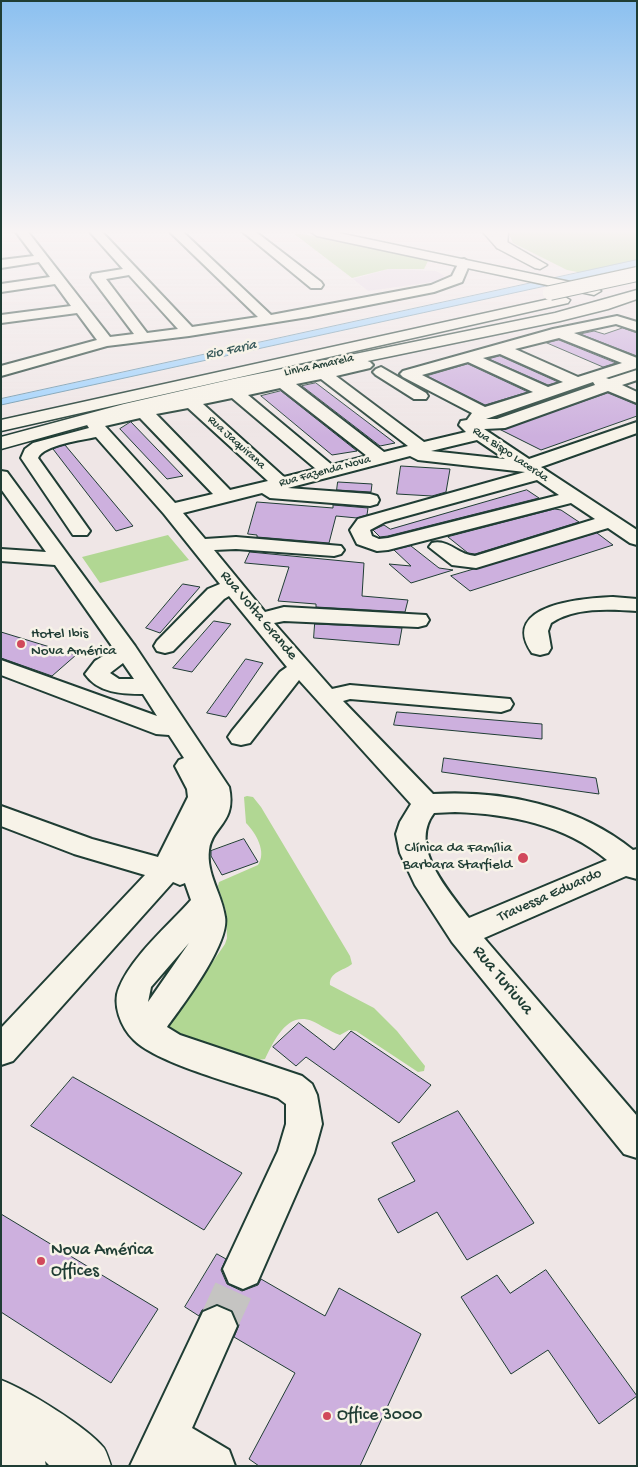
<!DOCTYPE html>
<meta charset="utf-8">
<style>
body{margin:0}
#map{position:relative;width:638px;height:1467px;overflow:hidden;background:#efe6e6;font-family:"Gochi Hand",sans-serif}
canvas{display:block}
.frame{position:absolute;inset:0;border:2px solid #1f3d34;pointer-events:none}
</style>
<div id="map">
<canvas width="638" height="1467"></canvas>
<div class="frame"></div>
</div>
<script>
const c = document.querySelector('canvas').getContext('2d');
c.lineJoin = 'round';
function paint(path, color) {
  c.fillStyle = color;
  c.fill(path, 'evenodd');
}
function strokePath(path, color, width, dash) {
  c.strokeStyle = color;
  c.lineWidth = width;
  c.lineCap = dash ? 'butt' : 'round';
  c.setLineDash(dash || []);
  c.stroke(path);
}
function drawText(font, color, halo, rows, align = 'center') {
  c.font = font + ' "Gochi Hand",sans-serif';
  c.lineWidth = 5;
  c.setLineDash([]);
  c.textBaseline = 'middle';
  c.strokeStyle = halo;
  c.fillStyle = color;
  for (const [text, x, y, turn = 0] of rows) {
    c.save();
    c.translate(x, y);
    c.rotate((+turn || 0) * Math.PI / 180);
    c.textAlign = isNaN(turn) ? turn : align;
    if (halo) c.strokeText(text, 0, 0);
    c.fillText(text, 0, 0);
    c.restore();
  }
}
paint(new Path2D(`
 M389,269L436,271L445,276L443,277L447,280L368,291L353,279Z`), '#e5d6e4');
paint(new Path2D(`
 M508,232H637V268L597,276L567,270L513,243Z
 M293,233L376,245L430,257L424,269H388L352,278Z
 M168,535L189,560L100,583L82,557Z
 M247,796L253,797L261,807L350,956L352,964C343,971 329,972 330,985L374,1008L397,1031L425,1066L424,1071L418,1072L356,1031L349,1030L340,1035C329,1031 321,1025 312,1021C287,1011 274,1041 265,1059L244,1062L169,1031L170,1024L225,944L227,938L226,911L218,886L219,882L258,865C267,852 256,833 246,823L244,797Z`), '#b1d793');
const water = new Path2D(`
 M637,260V266L1,405V399Z`);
paint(water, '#a0d2fd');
strokePath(water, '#6c96ad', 1);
const building = new Path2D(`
 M623,328L637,333V356L580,334L594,331L604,334Z
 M559,340L616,363L603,367L547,343Z
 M500,356L558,382L548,385L489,359Z
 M468,364L528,392L485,405L427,376Z
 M316,383L395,443L380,446L302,386Z
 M281,391L357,451L332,455L261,396Z
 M608,393L637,405V416L541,450L501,430Z
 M131,422L183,476L167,479L120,429Z
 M65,445L133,526L116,531L53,449Z
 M401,466L450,469L446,492L432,496L397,494Z
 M338,482L372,484L371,492L337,490Z
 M527,490L539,498L388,536L380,537L373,530L384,525L390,529Z
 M257,502L333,508V505L368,508L367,515L357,518L336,516L329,543L257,537V535L248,534Z
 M555,509L561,510L579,522L475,554L468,553L448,537Z
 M597,533L613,545L470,591L451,576Z
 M411,546L439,568L453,570L411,583L389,564L411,566L394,550Z
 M250,552L364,563L362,596L408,600L405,612L316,607V604L278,601L289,567L245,563Z
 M183,584L200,587L160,633L146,628Z
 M214,621L231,624L192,672L173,668Z
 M315,624L402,628L399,645L314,638Z
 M1,632L76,655L52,676L1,658Z
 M246,659L263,663L226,717L207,713Z
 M397,712L542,724V739L394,725Z
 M444,758L596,778L599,794L442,772Z
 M244,839L258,862L222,875L211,856V851Z
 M299,1023L334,1050L351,1031L431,1085L399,1123L306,1057L296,1066L273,1047Z
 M73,1077L242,1173L204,1230L31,1126Z
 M458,1111L534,1223L467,1260L437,1212L398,1233L378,1199L415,1181L392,1143Z
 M1,1214L158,1309L111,1383L1,1312Z
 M217,1254L226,1259L221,1270L227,1284L242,1291L258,1285L261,1279L325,1316L339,1288L421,1334L360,1466H259L249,1459L295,1373L234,1337L239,1325L232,1310L216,1304L202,1310L199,1316L185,1307Z
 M546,1270L637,1396L599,1424L548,1350L511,1374L461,1297L497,1275L510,1293Z`);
paint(building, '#cdb0de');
strokePath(building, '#1f3d34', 1);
strokePath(new Path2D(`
 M217,1326L243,1269`), '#c5c4c2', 39, [39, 19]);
const minor = new Path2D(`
 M16,232H28L110,337L134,334L91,277L92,274L123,269L90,232H102L192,327L258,317L170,232H183L271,315L431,285L452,276L460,260L464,259L470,263L462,282L434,292L308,317L189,336L107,346L1,376V366L97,340L77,313L1,323V315L71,306L55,284L1,292V284L50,277L39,262L1,268V260L34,256ZM129,275L178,329L147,333L106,279Z
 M243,232H256L321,282L323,285L321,288H311Z
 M617,316L637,322V331L616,324L574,333L637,358V368L606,378L609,379L637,370V380L622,385L637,392V403L608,391L505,428L484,429L529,459L637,422V433L541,467L637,530V545L630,543L608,528L476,568L452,565L429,547L432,543C449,539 458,555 475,556L595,519L571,503L388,550L377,551L357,544L350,530L358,519L525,472L418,460L410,456L288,488L370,494L377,496L379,500L377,504L370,506L270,498L262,493L183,513L205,539L236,537L341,546L344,550L341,554L334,556L236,549L214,550L265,612L284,607L426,615L429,620L426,625L418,627L284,621L274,623L332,689L350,685L510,699L513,704L510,709L501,712L350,699L343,701L433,794C502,790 578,805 633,850L637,849V879L626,876L484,938L637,1116V1158L624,1154L452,942L415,885L400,853L396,834L400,822L411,804L299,680L250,743L241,745L232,743L228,737L232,731L280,672L287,667L229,596L224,599L173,651L165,653L157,651L154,646L157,641L208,589L220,584L164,514L96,437C83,440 43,445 38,458L90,531L87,535H73L21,458L25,449L33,443L89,428L87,425L96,417L365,360L370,362L373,365L370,368L336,376L424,442L466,432L459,425L461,421L467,420L472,413L403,377L400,374L403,371L553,329ZM559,338L622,363L578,377L515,349ZM500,354L563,382L548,387L483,358ZM468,362L533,392L485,407L422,375ZM321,379L408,446L384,452L296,384ZM593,382L595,385L497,419H486ZM280,388L367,456L332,465L248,395ZM232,398L316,469L284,477L203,404ZM188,408L268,481L230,490L156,414ZM140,418L213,494L175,503L105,426ZM477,440L505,459L431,451ZM537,480L559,495L388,538L379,539L372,536L370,530L385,522ZM455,812C509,814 564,824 607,860L469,918C449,891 408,847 434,813Z
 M381,367L426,393L428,396L426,399H414L376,375L373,372L376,369Z
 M1,471L7,472L135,646L229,787C237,823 212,826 209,850C206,874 222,894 225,917C230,943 183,1005 167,1027L180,1035L302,1076L312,1084L317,1095L322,1124L314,1153L257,1283L243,1289L229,1283L223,1269L278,1151L286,1124V1104L278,1098C243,1086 158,1064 134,1040C121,1028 112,1004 119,988C132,956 168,926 191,900L185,883L180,885L173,882L13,1061L1,1065V1028L145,875L74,854L1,826V806L92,839L158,857L188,797L187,789L175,766L179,760L184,758L169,735L156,734L1,675V660L157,716L143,694C122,694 98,693 85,674L95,661L114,649L55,565L1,561V549L46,552L1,489ZM123,663L134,679H119L110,673ZM189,943L148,1002L151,987Z
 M613,597L637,599V611C609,609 574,607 551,623L548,631L551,648L548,653L540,655L532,653C498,604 586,598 613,597Z
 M217,1306L231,1312L237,1326L192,1428L229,1450L235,1466H130L203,1312Z`);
const major = new Path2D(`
 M311,232H334L594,287L601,291L594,295L317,236Z
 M483,232H496L507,242L547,265L540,269L535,268L497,248Z
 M637,290V299L608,309L560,321L233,389L134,412L1,449V437L124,404L233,379L555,313Z
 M1,1380C27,1390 87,1427 104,1448C107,1453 109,1460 111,1466H50L45,1461L46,1466H1Z`);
const highway = new Path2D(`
 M496,232H508L507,248H497Z
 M563,296L570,300L568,303L1,431V420Z`);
strokePath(minor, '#1f3d34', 4);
strokePath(major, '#1f3d34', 3);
strokePath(highway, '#1f3d34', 3);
paint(minor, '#f7f3e8');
paint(major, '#f7f3e8');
paint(highway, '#f7f3e8');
const highwayBridge = new Path2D(`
 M550,293L637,274`);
strokePath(highwayBridge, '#1f3d34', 16, []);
strokePath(highwayBridge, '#f7f3e8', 14);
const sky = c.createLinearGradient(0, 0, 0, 437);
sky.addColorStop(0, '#8bc0f0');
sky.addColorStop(0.53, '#f8f4f4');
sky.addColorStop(1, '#f8f4f400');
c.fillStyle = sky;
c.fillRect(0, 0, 638, 437);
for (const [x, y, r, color] of [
 [21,644,5,"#d1495b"],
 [523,858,6,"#d1495b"],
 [41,1261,5,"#d1495b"],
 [327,1416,5,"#d1495b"]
]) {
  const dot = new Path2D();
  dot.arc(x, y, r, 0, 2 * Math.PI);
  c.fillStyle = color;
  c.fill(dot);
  strokePath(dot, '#f7f3e8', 2);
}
drawText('12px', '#1f3d34', '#f7f3e8', [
 ["Linha Amarela",319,366,-12],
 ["Rua Jaquirana",236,443,42],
 ["Rua Bispo Lacerda",510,455,34],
 ["Rua Fazenda Nova",325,472,-15]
]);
drawText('italic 14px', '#395b5c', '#f7f3e8', [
 ["Rio Faria",231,351,-12]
]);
drawText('15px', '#1f3d34', '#f7f3e8', [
 ["Rua Volta Grande",258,616,50],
 ["Travessa Eduardo",550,896,-24]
]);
drawText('15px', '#1f3d34', '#f7f3e8', [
 ["Hotel Ibis",31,635],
 ["Nova América",31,652],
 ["Clínica da Família",512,849,"right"],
 ["Barbara Starfield",512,866,"right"]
], 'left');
drawText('18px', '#1f3d34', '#f7f3e8', [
 ["Rua Turiuva",502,981,50]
]);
drawText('18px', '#1f3d34', '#f7f3e8', [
 ["Nova América",51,1251],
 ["Offices",51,1272],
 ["Office 3000",337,1416]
], 'left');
</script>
